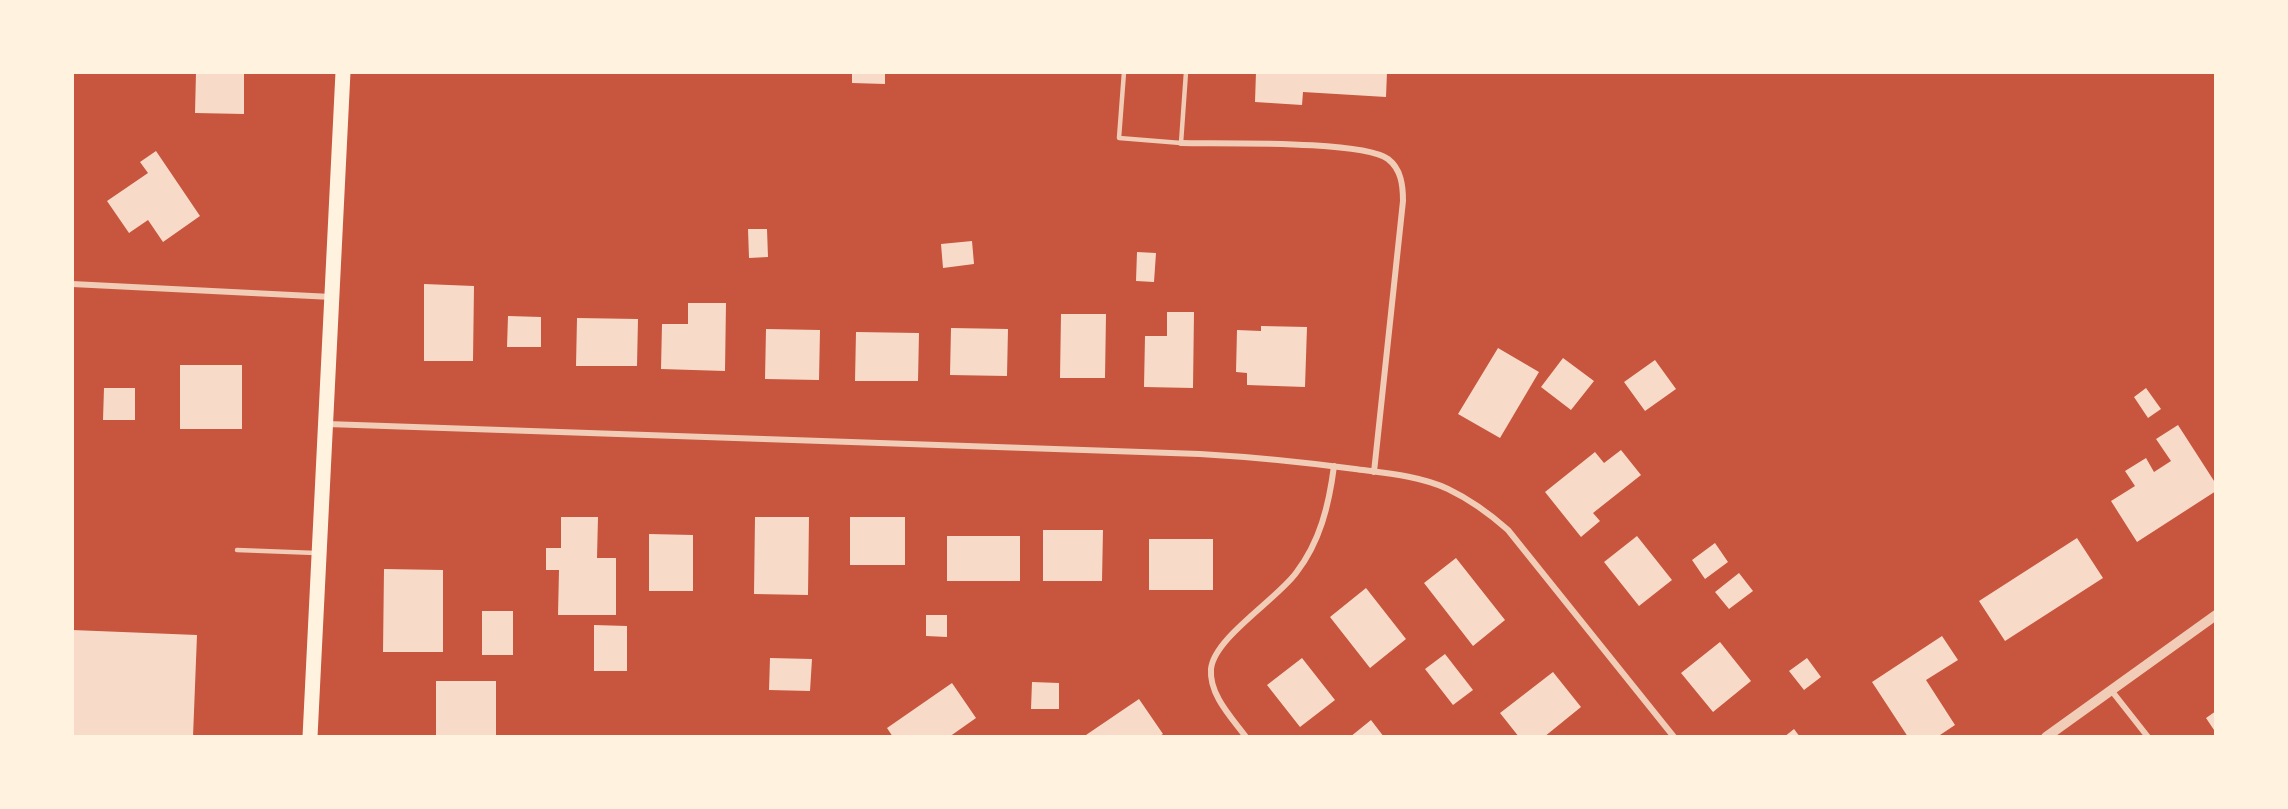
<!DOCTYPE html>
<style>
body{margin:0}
#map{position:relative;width:2288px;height:809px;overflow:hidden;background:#c8553d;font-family:Helvetica,sans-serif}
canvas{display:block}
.frame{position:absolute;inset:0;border:74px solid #fff3e0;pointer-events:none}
</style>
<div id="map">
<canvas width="2288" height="809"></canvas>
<div class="frame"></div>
</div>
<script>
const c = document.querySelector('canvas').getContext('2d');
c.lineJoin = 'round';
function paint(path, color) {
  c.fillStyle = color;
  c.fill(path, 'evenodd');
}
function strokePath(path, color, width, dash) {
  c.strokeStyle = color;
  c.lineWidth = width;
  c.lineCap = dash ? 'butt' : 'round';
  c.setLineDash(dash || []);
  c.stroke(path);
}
paint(new Path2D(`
 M196,72H244V114L195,113Z
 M852,72H885V84L852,83Z
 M1256,72H1387L1386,97L1303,92L1302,105L1255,102Z
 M156,151L200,216L163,242L148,220L129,233L107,201L148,173L140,162Z
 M748,229H767L768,257L749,258Z
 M972,241L974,264L943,268L941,244Z
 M1137,252L1156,253L1154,282L1136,281Z
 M424,284L474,286L473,361H424Z
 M688,303H726L725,371L661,369L662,324H688Z
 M1167,312H1194L1193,388L1144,387L1145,336H1167Z
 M1061,314H1106L1105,378H1060Z
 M508,316L541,317V347H507Z
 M577,318L638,319L637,366H576Z
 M1261,326L1307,327L1305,387L1247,385V373L1236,372L1237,330L1261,331Z
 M951,328L1008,329L1007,376L950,375Z
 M766,329L820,330L819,380L765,379Z
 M856,332L919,333L918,381H855Z
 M1498,348L1539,372L1500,438L1458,414Z
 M1563,358L1594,381L1571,410L1541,387Z
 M1655,360L1676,389L1645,411L1624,382Z
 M180,365H242V429H180Z
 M104,388H135V420H103Z
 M2146,388L2161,409L2148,418L2134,397Z
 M2178,425L2216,484V491L2137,542L2111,501L2135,486L2125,471L2146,458L2154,472L2171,461L2156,439Z
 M1621,450L1641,475L1593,513L1600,521L1581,537L1545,492L1595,452L1604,463Z
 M561,517H598L597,558H616V615H558L559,570H546V548H561Z
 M755,517H809L808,595L754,594Z
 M850,517H905V565H850Z
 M1043,530H1103L1102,581H1043Z
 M649,534L693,535V591H649Z
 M947,536H1020V581H947Z
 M1637,536L1672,580L1639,606L1604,562Z
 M2077,538L2103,578L2005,641L1979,601Z
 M1149,539H1213V590H1149Z
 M1715,543L1728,562L1705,579L1692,560Z
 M1456,558L1505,620L1473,646L1424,583Z
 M384,569L443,570V652H383Z
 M1739,573L1753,591L1729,609L1715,592Z
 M1366,588L1406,639L1370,668L1330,617Z
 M482,611H513V655H482Z
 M926,615H947V637L926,636Z
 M594,625L627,626V671H594Z
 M72,630L197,635L193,737H72Z
 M1942,636L1958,660L1926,680L1955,725L1937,737H1908L1872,682Z
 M1720,642L1751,681L1713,712L1681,673Z
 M1445,654L1473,690L1453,705L1425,669Z
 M770,658L812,659L810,691L769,690Z
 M1302,658L1335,700L1300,727L1267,685Z
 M1807,658L1821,677L1804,690L1789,671Z
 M1553,672L1581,707L1544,737H1519L1500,713Z
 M436,681H496V737H436Z
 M1032,682L1059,683V709H1031Z
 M952,683L976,718L949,737H893L887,728Z
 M1139,699L1163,734L1158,737H1083Z
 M2216,711V733L2206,718Z
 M1371,720L1384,737H1350Z
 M1794,729L1800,737H1784Z`), '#f7dbc8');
strokePath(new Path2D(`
 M1124,72L1119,138L1181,143L1186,72
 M237,550L316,553`), '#f1ccb7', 4.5);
strokePath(new Path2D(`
 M1181,143C1220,144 1361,140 1388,159C1401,169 1403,185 1403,201L1374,472
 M72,284L332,297
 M327,424L1200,454C1252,457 1303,462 1355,469C1385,473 1420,476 1448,489C1471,500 1490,514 1508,530L1674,737
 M2111,690L2148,737
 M1246,737C1232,718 1209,695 1211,669C1214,638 1276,600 1296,573C1320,542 1329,505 1334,466`), '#f1ccb7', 6);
strokePath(new Path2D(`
 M2046,737L2216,615`), '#f1ccb7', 10);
strokePath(new Path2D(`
 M310,737L343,72`), '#fff3e0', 15);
</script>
